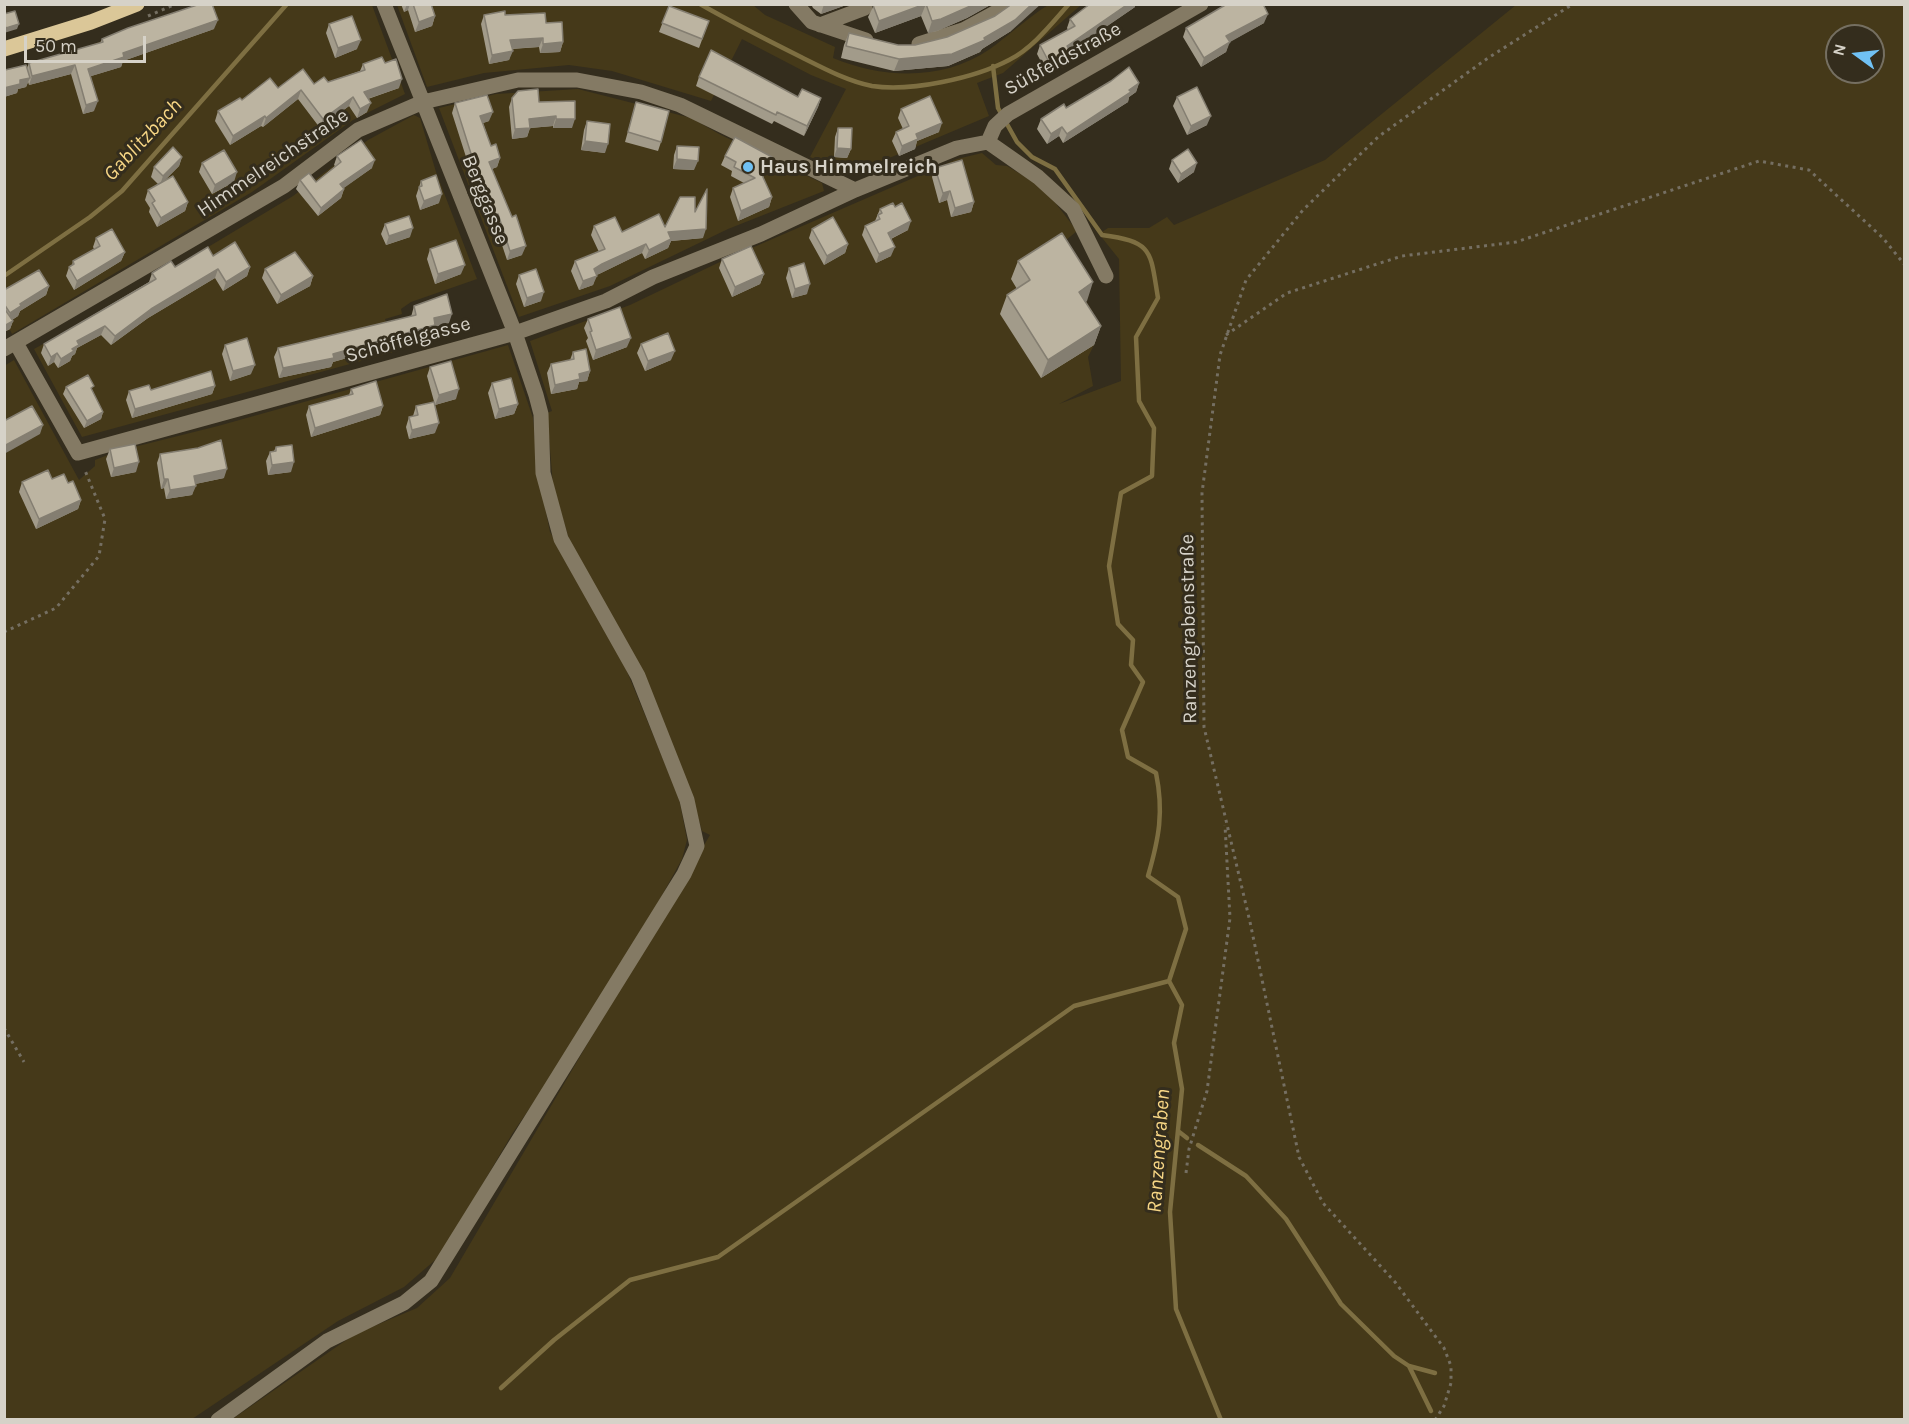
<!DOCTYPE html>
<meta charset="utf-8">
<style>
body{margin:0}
#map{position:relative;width:1909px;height:1424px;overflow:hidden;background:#342d1d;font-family:Karla,sans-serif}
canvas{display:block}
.frame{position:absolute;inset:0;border:6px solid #d6d2c8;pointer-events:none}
.north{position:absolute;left:1825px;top:24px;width:60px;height:60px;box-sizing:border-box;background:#342d1d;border:2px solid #756f61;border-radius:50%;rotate:285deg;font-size:16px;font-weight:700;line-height:24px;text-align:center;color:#d6d2c8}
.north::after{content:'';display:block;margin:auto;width:21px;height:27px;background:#70c1f4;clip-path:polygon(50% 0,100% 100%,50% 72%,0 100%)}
.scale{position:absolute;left:24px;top:36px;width:122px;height:27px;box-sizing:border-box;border:3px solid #d6d2c8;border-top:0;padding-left:8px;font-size:18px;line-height:21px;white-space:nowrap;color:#d6d2c8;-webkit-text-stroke:4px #342d1d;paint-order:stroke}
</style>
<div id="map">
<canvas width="1909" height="1424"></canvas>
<div class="frame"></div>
<div class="north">N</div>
<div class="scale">50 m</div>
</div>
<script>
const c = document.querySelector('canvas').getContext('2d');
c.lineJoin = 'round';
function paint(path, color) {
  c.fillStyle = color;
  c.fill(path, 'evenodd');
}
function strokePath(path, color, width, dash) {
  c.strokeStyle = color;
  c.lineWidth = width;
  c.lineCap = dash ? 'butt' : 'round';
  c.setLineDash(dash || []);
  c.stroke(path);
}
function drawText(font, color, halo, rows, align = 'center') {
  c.font = font + ' Karla,sans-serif';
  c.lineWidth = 6;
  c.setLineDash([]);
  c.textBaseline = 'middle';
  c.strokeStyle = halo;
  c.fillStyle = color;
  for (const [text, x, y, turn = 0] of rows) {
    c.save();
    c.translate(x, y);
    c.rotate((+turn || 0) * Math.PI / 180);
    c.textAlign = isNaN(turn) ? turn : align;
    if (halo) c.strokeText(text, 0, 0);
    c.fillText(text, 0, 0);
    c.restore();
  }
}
paint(new Path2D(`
 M202,5H372L405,94L353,120L252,192L12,334L10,330L4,332V73L85,47Z
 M397,5H753L765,15L835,47L833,58C884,79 943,81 990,49C1000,42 1043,6 1049,5C1058,2 1072,5 1081,5L1003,73L977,83L989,116L875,164L841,170L810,157L846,89L811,75L742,39L711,101L612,71L569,65L484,73L427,87Z
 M1516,5H1904V1419L231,1420L355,1334L417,1308L450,1278L710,835L702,831L697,814L569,539L553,485L547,413L552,411L530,341L630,305L724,260L957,159L982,153L996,165L1007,166L1044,188L1077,231L1054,250L1093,312L1094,345L1088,357L1093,386L1059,404L1121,381L1119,259L1099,234L1108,228H1149L1167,217L1174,225L1325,160ZM1837,36H1873V72H1837Z
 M578,89L691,118L721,135L822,183L824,191L728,229L610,286L519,317L439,108L496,94Z
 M414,115L420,118L436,172L477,279L411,302L401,309L402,314L385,319L394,352L82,437L34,349L85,321L293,196L368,140Z
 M508,345L533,418L538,473L550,532L592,602L626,669L679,798L687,840L682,859L634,946L573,1045L512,1134L441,1255L404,1287L338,1321L192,1419H5L4,366L14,360L79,480L95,466V460L118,451L218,426Z`), '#453919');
strokePath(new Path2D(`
 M700,4C733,23 767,40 801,57C823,68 847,81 872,86C911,92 975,78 1009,60C1033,48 1052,23 1069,4
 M993,66L998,108L1017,142L1032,157L1055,169L1102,235C1154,242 1150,251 1158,298L1136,337L1139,401L1154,428L1152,476L1121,493L1109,566L1118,624L1133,640L1131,665L1143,682L1122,730L1128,757L1156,773C1164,812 1159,838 1148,876L1178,897L1186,929L1169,981L1182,1005L1174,1043L1182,1089L1170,1212L1176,1309L1221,1420
 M4,276L90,217L122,191L287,4
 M1178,1131L1187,1138
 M1198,1145L1246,1176L1286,1219L1341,1304L1394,1356L1409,1366L1435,1373
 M1409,1366L1431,1411
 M501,1388L554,1340L630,1280L718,1257L1074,1006L1169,981`), '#7e6f42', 4.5);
strokePath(new Path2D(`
 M148,16L176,4
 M1226,335L1287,293L1402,256L1516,242L1759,161L1809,170L1883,238L1904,264
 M4,632L56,608L99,556L105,519L84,468
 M4,1028L24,1062
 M1186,1173L1189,1149L1207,1091L1230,918L1225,825
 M1435,1420L1444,1406L1451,1383V1366L1444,1348L1395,1282L1323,1203L1299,1157L1250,922L1204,727L1202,493L1220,355L1246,280L1303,210L1378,137L1488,58L1573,4`), '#756f62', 3, [3, 4.5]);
strokePath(new Path2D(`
 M796,4L812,22L866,40
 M820,25L865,8
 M919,44L963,30L1011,4
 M988,142L995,126L1008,114L1201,4
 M988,142L1038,177L1073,209L1106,276
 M16,343L78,453L515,333L606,301L653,277L761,234L855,190L957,148L988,142
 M4,349L284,186L358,130L423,102L518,80H577L641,92L680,105L855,190
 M218,1420L327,1341L404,1303L431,1281L684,874L697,846L687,800L638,676L561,539L543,473L541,414L536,395L515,333L384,4`), '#847a64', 15);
strokePath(new Path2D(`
 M4,49L91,22L137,4`), '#dbc798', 15);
paint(new Path2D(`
 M401,4H431L435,16L432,26L415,32L408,10L404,12Z
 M811,4H849L821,14L813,8Z
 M992,4L967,18L937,31L928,33L921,16L875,33L868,17L874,5Z
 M669,6L709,21L699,48L659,32Z
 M1135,7L1070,51L1072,55L1068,64L1048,75L1037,54L1040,45L1068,30L1067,28L1070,19Z
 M484,15H505L546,23L563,42L560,52L540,53L539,47L512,49L509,60L489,64L481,24Z
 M995,16L1011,31L982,49L980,52L948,66L894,71L841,58L844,45L849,33L898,45H915L947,37Z
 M1264,23L1229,42L1226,52L1201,67L1183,37L1186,28Z
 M329,24L357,49L335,58L326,33Z
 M214,29L123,61L121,67L91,76L94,111L83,114L71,74L29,85L28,82L26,87L18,89L17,93L4,97L5,70L27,68L29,63L100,43L102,39Z
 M385,63L399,88L368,99L367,112L357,118L349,106L320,128L298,99L263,127L261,126L230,145L215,121L218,111L242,100L278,88L328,82L360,71L363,64Z
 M699,77L798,97L821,98L818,107L804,136L774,121L772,124L696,86Z
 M1139,83L1136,92L1129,97L1128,102L1063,143L1059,136L1047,144L1037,129L1041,119L1066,108Z
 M1177,97L1207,125L1187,135L1173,106Z
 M512,98L539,102L572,128H553V126L530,128L527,137L512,139L509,107Z
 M636,102L661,142L658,151L625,142Z
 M455,103L489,121L483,123L491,146L500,158L497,167L492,169L522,255L507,260L495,224L488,226L452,113Z
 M901,109L939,132L917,141L915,149L899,156L892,141L896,132L903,129L898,118Z
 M587,121L605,153L581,150L584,130Z
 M838,128L851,149L847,158L834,157L835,137Z
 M677,146L694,170L673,169L674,155Z
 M337,156L372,168L343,188L344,189L341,198L318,216L296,189L300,180L316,182L335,166L334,165Z
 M725,156L772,157L763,177L772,197L769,207L738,221L730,197L733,188L744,183L731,176L732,171L721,165Z
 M182,157L179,166L164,181L188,202L185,211L157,227L149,212L150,208L145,200L148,190L158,184L151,177L154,167Z
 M1172,160L1194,172L1178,183L1169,169Z
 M202,163L234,182L212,194L199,172Z
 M935,168L974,202L971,212L951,217L947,200L939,203L932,177Z
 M421,181L439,203L420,210L416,196Z
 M880,209L908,230L891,239V256L876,263L862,235L865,226L875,221Z
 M695,212L703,238L671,241L668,248L645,259L642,253L599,274L596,275L593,285L579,290L571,271L575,261L599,252L591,235L594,226L622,232L665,227Z
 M385,224L410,237L386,245L381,234Z
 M812,229L848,244L845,253L824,265L809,238Z
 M96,238L125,252L121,261L74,290L66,276L69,267L72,265L73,261L94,249L93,247Z
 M430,249L461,274L435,284L427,259Z
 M213,256L250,267L247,276L223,291L215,278L148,318L111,345L101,335L77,348L75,354L72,356L70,361L58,368L54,362L48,366L41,353L44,344L149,282L152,273Z
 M722,259L764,274L760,284L732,297L719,268Z
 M1018,261L1087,301L1085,302L1101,326L1094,345L1041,378L1000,314L1007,295L1017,289L1011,279Z
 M789,268L807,294L792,298L786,278Z
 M265,269L313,276L310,286L277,304L262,278Z
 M519,275L541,301L524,307L516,284Z
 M49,286L46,295L20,311L18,316L12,320L13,321L10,329L4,332V290Z
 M414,306L449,323L435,327L432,334L333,362L331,367L279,378L274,357L278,348L411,317Z
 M588,319L627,347L593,360L586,341L588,338L584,328Z
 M641,344L671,360L645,371L637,353Z
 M225,345L251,374L230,381L222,354Z
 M573,352L590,371L587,381L579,382L577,389L551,394L547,373L551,364L570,360Z
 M430,367L456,399L435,405L427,376Z
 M492,383L518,404L514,414L495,419L488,393Z
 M215,386L212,394L132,418L126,400L129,391Z
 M66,387L92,391L103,412L101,419L84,428L63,394Z
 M351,389L383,406L380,415L311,437L306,415L309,406L349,395Z
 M416,406L435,433L409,439L406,427L409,417L413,416Z
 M276,447L291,472L268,475L266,461L270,452L274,451Z
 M110,449L136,472L111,477L106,459Z
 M160,454L224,478L195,484L192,495L166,499L164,488L161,489L157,463Z
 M52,479L68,483L81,500L78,509L36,529L19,492L22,482Z`), '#a29b8a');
paint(new Path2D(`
 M407,4H410L408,10L404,12Z
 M824,4H849L821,14Z
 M926,4L921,16L875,33L879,21Z
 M975,4H992L967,18L937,31L928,33L932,21Z
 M1032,4H1041L1011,31L982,49L980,52L948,66L894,71L899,59L984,38Z
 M1128,4H1135V7L1064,56L1067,46Z
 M1268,14L1264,23L1223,46L1226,36Z
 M435,16L432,26L415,32L419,22Z
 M218,20L214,29L123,61L121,67L85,78L88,69L123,53Z
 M19,24L17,29L4,33L6,28Z
 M543,38L539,47L507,49L510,40Z
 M361,40L357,49L335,58L338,48Z
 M563,42L560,52L540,53L543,44Z
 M1230,42L1226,52L1201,67L1204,58Z
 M513,51L509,60L489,64L492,55Z
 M1072,55L1068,64L1048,75L1051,66Z
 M75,65L71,74L29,85L32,76Z
 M30,78L26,87L18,89L17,93L4,97V88L20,80Z
 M402,79L399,88L361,101L364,92Z
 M1139,83L1136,92L1129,97L1128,102L1063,143L1067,134Z
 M301,90L298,99L263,127L266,118Z
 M353,97L349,106L320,128L323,119Z
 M821,98L818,107L804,136L807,126Z
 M98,101L94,111L83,114L86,105Z
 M371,103L367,112L357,118L360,109Z
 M493,112L489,121L477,125L480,116Z
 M265,116L261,126L230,145L233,136Z
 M556,116L553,126L530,128L527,137L512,139L515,129L529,119Z
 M1211,116L1207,125L1187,135L1191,126Z
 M556,119H575L572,128H553Z
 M942,123L939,132L917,141L915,149L899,156L902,146L916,134Z
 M1062,127L1059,136L1047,144L1051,134Z
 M585,141L608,144L605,153L581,150Z
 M837,148L851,149L847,158L834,157Z
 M182,157L179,166L160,185L163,176Z
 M772,157L768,167L759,184L762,175Z
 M500,158L497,167L486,171L489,162Z
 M677,159L698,161L694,170L673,169Z
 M375,160L372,168L337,193L340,184Z
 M1197,163L1194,172L1178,183L1181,174Z
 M237,172L234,182L212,194L215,185Z
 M344,189L341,198L318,216L321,208Z
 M950,191L947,200L939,203L943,193Z
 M442,194L439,203L420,210L424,201Z
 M772,197L769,207L738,221L741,211Z
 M188,202L185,211L157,227L161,218Z
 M974,202L971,212L951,217L955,208Z
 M498,214L495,224L488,226L491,217Z
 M911,221L908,230L884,242L888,233Z
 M413,228L410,237L386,245L389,236Z
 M706,229L703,238L671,241L668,248L645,259L649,250L668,232Z
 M646,244L642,253L599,274L594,276H597L593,285L579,290L583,281L594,269L602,264Z
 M848,244L845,253L824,265L827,256Z
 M526,246L522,255L507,260L510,251Z
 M895,247L891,256L876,263L879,254Z
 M125,252L121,261L74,290L77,281Z
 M465,265L461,274L435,284L438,274Z
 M250,267L247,276L223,291L226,282Z
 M218,269L215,278L148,318L111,345L115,336L151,309Z
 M764,274L760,284L732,297L735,287Z
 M313,276L310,286L277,304L281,295Z
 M1093,282L1087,301L1072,310L1079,292Z
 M810,284L807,294L792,298L795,289Z
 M49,286L46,295L20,311L18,316L7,323L10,313L20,304Z
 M544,292L541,301L524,307L527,298Z
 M452,314L449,323L435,327L432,334L333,362L331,367L279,378L283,368L333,354L434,318Z
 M13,321L10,329L4,332V326Z
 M105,326L101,335L77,348L75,354L72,356L70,361L58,368L61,359L72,349L77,341Z
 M1101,326L1094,345L1041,378L1048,360Z
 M631,338L627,347L593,360L596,350Z
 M675,351L671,360L645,371L648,361Z
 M57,353L54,362L48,366L51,357Z
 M255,365L251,374L230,381L233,371Z
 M590,371L587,381L579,382L577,389L551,394L555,385L579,374Z
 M215,386L212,394L132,418L135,409Z
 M459,389L456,399L435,405L439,395Z
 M518,404L514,414L495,419L499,409Z
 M383,406L380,415L311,437L315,428Z
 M103,412L101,419L84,428L87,421Z
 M439,423L435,433L409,439L412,430Z
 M43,425L40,434L4,454V446Z
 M139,462L136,472L111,477L114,468Z
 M294,462L291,472L268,475L272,465Z
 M227,469L224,478L191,485L194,476Z
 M164,479H168L164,488L161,489Z
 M196,486L192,495L166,499L170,490Z
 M81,500L78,509L36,529L39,519Z`), '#847e71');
const building = new Path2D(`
 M200,4H212L218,20L123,53L124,57L88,69L98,101L86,105L75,65L32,76L29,63L103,42L102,39L128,28Z
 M413,4H431L435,16L419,22Z
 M874,4H925L879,21L873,5Z
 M926,4H975L941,19L932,21Z
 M1012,4H1032L1015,20L984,38L985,40L952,54L899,59L846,46L849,33L898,45H915L947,37L995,16Z
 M1090,4H1128L1067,46L1072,55L1051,66L1040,45L1075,26L1070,19Z
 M1227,4H1263L1268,14L1226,36L1230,42L1204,58L1186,28Z
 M669,6L709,21L702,39L662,23Z
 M15,11L19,24L6,28L4,23V14Z
 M505,11V15L545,13L546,23L562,22L563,42L543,44V38L510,40L513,51L492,55L484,15Z
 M352,16L361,40L338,48L329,24Z
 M711,50L798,97L802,89L821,98L807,126L777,112L776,115L699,77Z
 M382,57L385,63L396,59L402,79L364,92L371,103L360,109L353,97L323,119L301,90L266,118L265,116L233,136L218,111L240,98L242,100L270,78L278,88L303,69L314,84L324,77L328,82L365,70L363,64Z
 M26,65L30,78L20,80V84L4,88L5,70Z
 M1129,67L1139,83L1129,90L1131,92L1067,134L1062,127L1051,134L1041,119L1064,104L1066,108L1111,81Z
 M1197,87L1211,116L1191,126L1177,97Z
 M538,89L539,102L575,101V119H556V116L529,119L530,128L515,129L512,98L518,91Z
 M487,95L493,112L480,116L491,146L496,144L500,158L489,162L512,217L516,215L526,246L510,251L498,214L491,217L455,103Z
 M930,96L942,123L916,134L918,139L902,146L896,132L909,126L901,109Z
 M636,102L669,111L661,142L628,132Z
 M587,121L610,124L608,144L585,141Z
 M838,128H852L851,149L837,148Z
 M735,137L772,157L762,175L772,197L741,211L733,188L755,178L734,167L736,162L725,156Z
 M361,140L375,160L340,184L344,189L321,208L300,180L309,173L316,182L341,162L337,156Z
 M677,146L699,147L698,161L677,159Z
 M173,147L182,157L163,176L154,167Z
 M1188,149L1197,163L1181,174L1172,160Z
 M224,150L237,172L215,185L202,163Z
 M962,160L974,202L955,208L950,191L943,193L935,168Z
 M436,175L442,194L424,201L419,187L422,186L421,181Z
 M173,176L188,202L161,218L152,203L155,201L148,190Z
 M707,189L706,229L668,232L671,239L649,250L646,244L602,264L594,269L597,276L583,281L575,261L605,249L594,226L615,217L622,232L659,214L665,227L680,197H695V212Z
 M893,203L895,207L902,203L911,221L888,233L895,247L879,254L865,226L880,219L878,215L882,213L880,209Z
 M409,216L413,228L389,236L385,224Z
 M833,217L848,244L827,256L812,229Z
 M112,229L125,252L77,281L69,267L74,264L73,261L100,246L96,238Z
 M1062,233L1093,282L1079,292L1101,326L1048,360L1007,295L1030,280L1018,261Z
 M456,240L465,265L438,274L430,249Z
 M235,242L250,267L226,282L218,269L151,309L115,336L105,326L77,341L79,345L72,349L74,351L61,359L57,353L51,357L44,344L156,279L152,273L171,261L175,267L208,247L213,256Z
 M751,246L764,274L735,287L722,259Z
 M295,252L313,276L281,295L265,269Z
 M804,263L810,284L795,289L789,268Z
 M536,269L544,292L527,298L519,275Z
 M39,270L49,286L20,304L21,306L10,313L4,304V290Z
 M447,294L452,314L434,318L435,325L333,354L334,358L283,368L278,348L416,315L414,306Z
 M620,307L631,338L596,350L590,332L592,331L588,319Z
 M4,308L13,321L4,326Z
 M668,333L675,351L648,361L641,344Z
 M247,338L255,365L233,371L225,345Z
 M586,349L590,371L579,374L580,379L555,385L551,364L574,359L573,352Z
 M451,361L459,389L439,395L430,367Z
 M211,371L215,386L135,409L129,391L149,385L151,390Z
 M88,375L94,386L91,388L103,412L87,421L66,387Z
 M511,378L518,404L499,409L492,383Z
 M376,381L383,406L315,428L309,406L353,394L351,389Z
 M434,402L439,423L412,430L409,417L418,415L416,406Z
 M32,406L43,425L4,446V421Z
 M221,440L227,469L194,476L196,486L170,490L168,479H164L160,454L198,448Z
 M135,444L139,462L114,468L110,449Z
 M292,445L294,462L272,465L270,452L276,451V447Z
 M48,470L52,479L64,474L68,483L73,481L81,500L39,519L22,482Z`);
paint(building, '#bcb4a1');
strokePath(building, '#847e71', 1.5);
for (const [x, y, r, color] of [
 [748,167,6,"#70c1f4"]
]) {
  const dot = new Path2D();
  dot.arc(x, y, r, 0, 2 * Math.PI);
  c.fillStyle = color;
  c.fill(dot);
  strokePath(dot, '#342d1d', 2);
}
drawText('20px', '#d6d2c8', '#342d1d', [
 ["Süßfeldstraße",1063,59,-29],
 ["Himmelreichstraße",273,163,-34],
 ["Berggasse",485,200,68],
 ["Schöffelgasse",408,340,-15],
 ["Ranzengrabenstraße",1189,629,-91]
]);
drawText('bold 20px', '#d6d2c8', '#342d1d', [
 ["Haus Himmelreich",760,167]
], 'left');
drawText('italic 21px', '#f7d685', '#342d1d', [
 ["Gablitzbach",143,140,-47],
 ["Ranzengraben",1159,1151,-86]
]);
</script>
